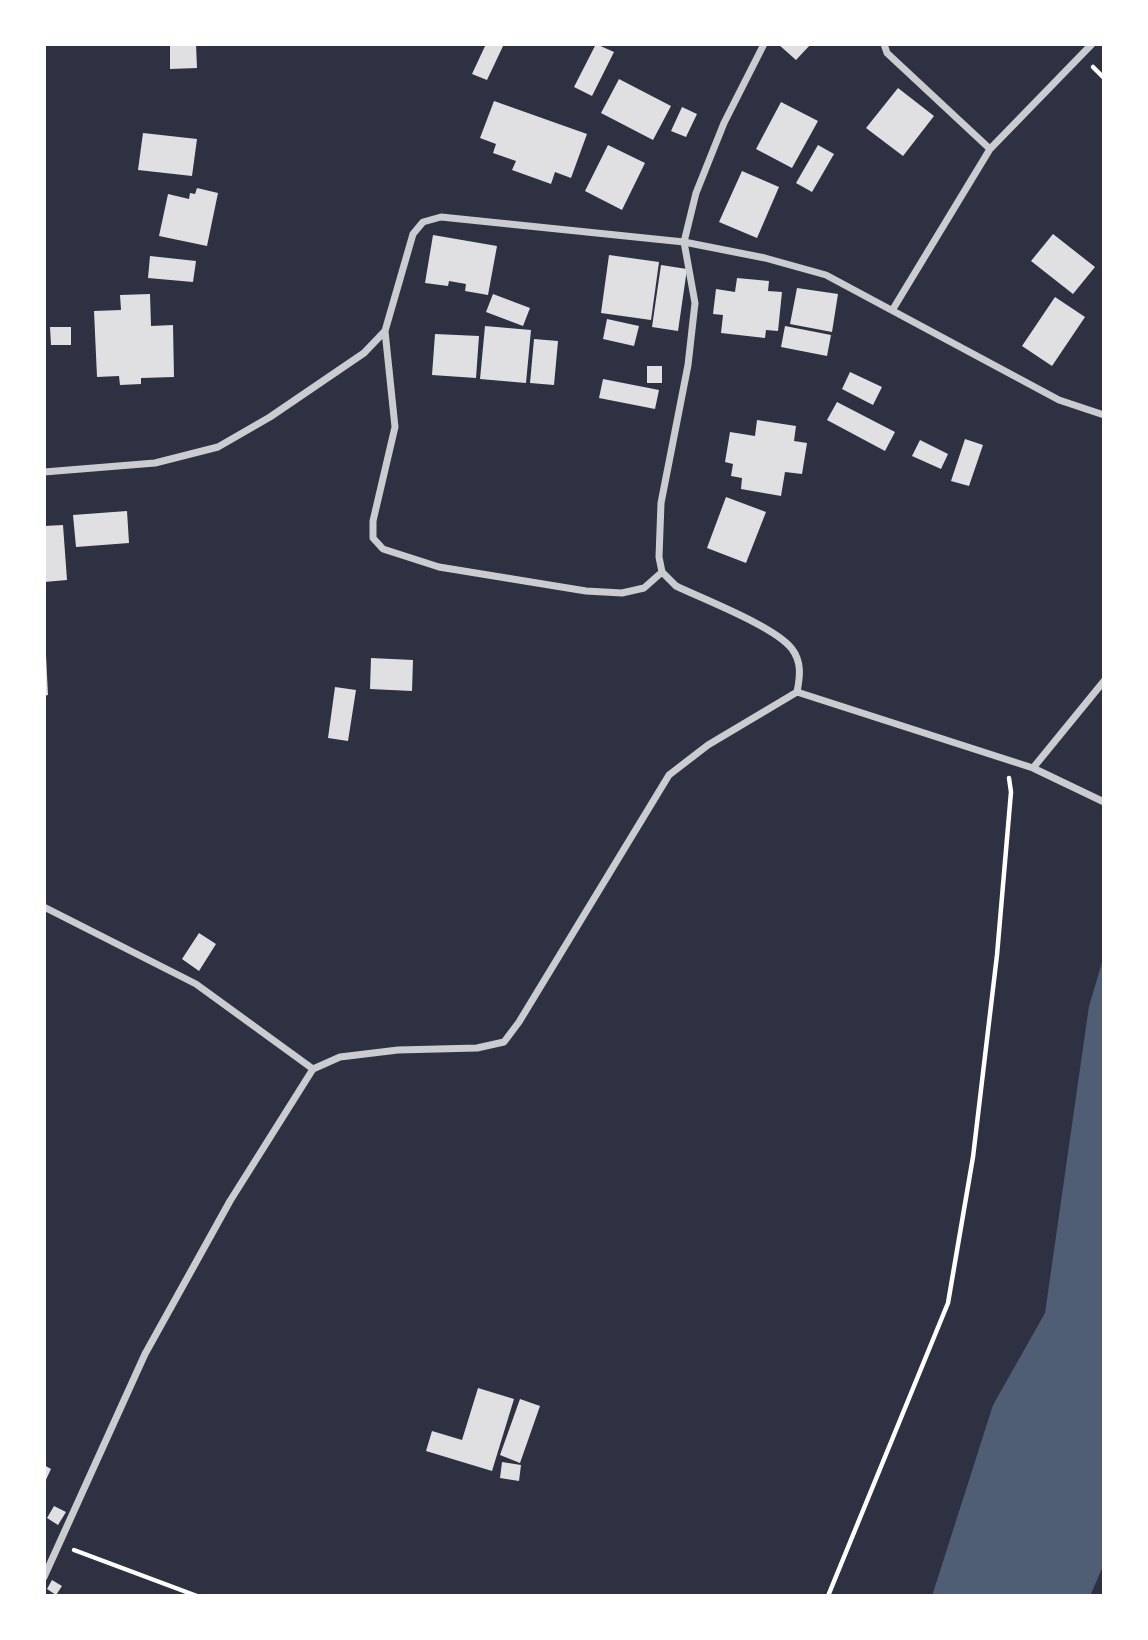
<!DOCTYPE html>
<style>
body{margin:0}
#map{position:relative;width:1148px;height:1640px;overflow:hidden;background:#2d3142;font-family:Manrope,sans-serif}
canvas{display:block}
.frame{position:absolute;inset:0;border:46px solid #fff;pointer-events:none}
</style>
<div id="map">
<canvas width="1148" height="1640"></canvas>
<div class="frame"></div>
</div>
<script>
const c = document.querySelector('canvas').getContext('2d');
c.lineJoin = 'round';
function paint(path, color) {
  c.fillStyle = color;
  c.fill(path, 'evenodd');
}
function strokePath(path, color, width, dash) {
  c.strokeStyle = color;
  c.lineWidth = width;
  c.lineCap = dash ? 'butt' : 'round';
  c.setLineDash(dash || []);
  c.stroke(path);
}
paint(new Path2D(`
 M1104,956V1564L1090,1596H932L993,1405L1045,1313L1089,1006Z`), '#4f5d75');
paint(new Path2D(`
 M170,44H196L197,68L170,69Z
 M486,44H504L487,80L472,74Z
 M596,44L614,52L592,96L574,87Z
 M778,44H811L796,60Z
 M619,79L671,106L653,140L601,113Z
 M898,88L934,116L903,156L866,128Z
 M494,101L587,134L571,178L555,172L551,184L512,170L516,161L493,153L496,144L480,138Z
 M781,102L818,121L792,168L756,149Z
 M682,107L697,114L686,137L671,131Z
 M143,133L197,139L192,176L138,170Z
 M608,145L645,163L622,210L585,191Z
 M818,145L834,154L812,192L796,183Z
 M742,171L779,187L757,238L719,222Z
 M197,188L218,193L207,246L159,236L168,194L189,199L190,193L195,194Z
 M1053,234L1095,267L1073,294L1031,261Z
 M433,235L497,246L488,295L465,291L466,284L449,281L448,286L425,283Z
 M609,255L659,262L651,320L601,313Z
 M150,256L196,261L193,282L148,278Z
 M661,265L687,269L678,331L652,327Z
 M737,278L769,281L768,291L782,292L778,331L766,330L765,338L721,333L723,315L713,314L716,289L735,292Z
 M797,288L838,294L832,332L790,324Z
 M150,294L151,326L173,325L174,377L141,378V384L120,385L119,376L97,377L94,311L121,310L120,295Z
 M493,294L530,308L523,326L486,312Z
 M1055,297L1085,317L1052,366L1022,346Z
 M607,319L639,326L634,346L603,339Z
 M485,326L531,330L526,383L480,379Z
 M785,326L831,335L827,356L781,347Z
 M50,327H71V345H51Z
 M435,334L479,336L476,378L432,375Z
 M534,339L558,341L554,385L530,383Z
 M647,366H662V383H647Z
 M850,372L882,387L873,405L842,389Z
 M603,379L659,390L655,409L599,398Z
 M837,402L895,432L885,451L827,420Z
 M757,420L796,426L794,441L807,443L802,474L785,472L781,496L741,489L742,478L731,476L733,464L725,462L730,432L755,436Z
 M965,439L983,445L969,486L951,481Z
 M920,440L948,454L941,469L912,456Z
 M726,497L766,512L746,563L707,548Z
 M127,511L129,543L76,547L73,515Z
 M63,525L67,580L44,582V526Z
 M44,655H46L48,695L44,696Z
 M371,658L413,660L412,691L370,689Z
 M335,687L356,690L348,741L328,738Z
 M199,933L216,944L199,971L182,959Z
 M478,1388L514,1399L492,1471L426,1451L432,1431L462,1440Z
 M520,1399L540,1406L520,1463L500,1455Z
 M502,1462L521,1465L519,1481L500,1478Z
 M44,1465L51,1469L44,1484Z
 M54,1506L66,1512L58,1525L47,1518Z
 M52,1580L62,1586L56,1595L47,1589Z`), '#e0e0e3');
strokePath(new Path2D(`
 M1093,67L1104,78
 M74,1550L197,1596
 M828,1596L948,1303L973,1157L997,955L1011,792L1009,778`), '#fff', 4.5);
strokePath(new Path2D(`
 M884,44L887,53L990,149
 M893,309L990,149L1092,44
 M385,331L395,427L373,521V538L383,549L439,567L586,591L622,593L644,588L662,572
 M44,472L155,463L218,447L270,417L364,353L385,331L413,234L423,222L441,217L684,242L765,258L826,275L1059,400L1104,415
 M797,692L1033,768L1104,802
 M1033,768L1104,681
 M44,907L196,984L313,1069
 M44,1577L145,1354L230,1201L313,1069L340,1057L398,1050L477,1048L504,1042L519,1022L669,775L708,745L797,692C800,677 802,662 792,649C776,627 703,599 676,586L662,572L659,557L661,503L688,365L695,303L684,242L696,193L724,123L764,44`), '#caccd0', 7);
</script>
